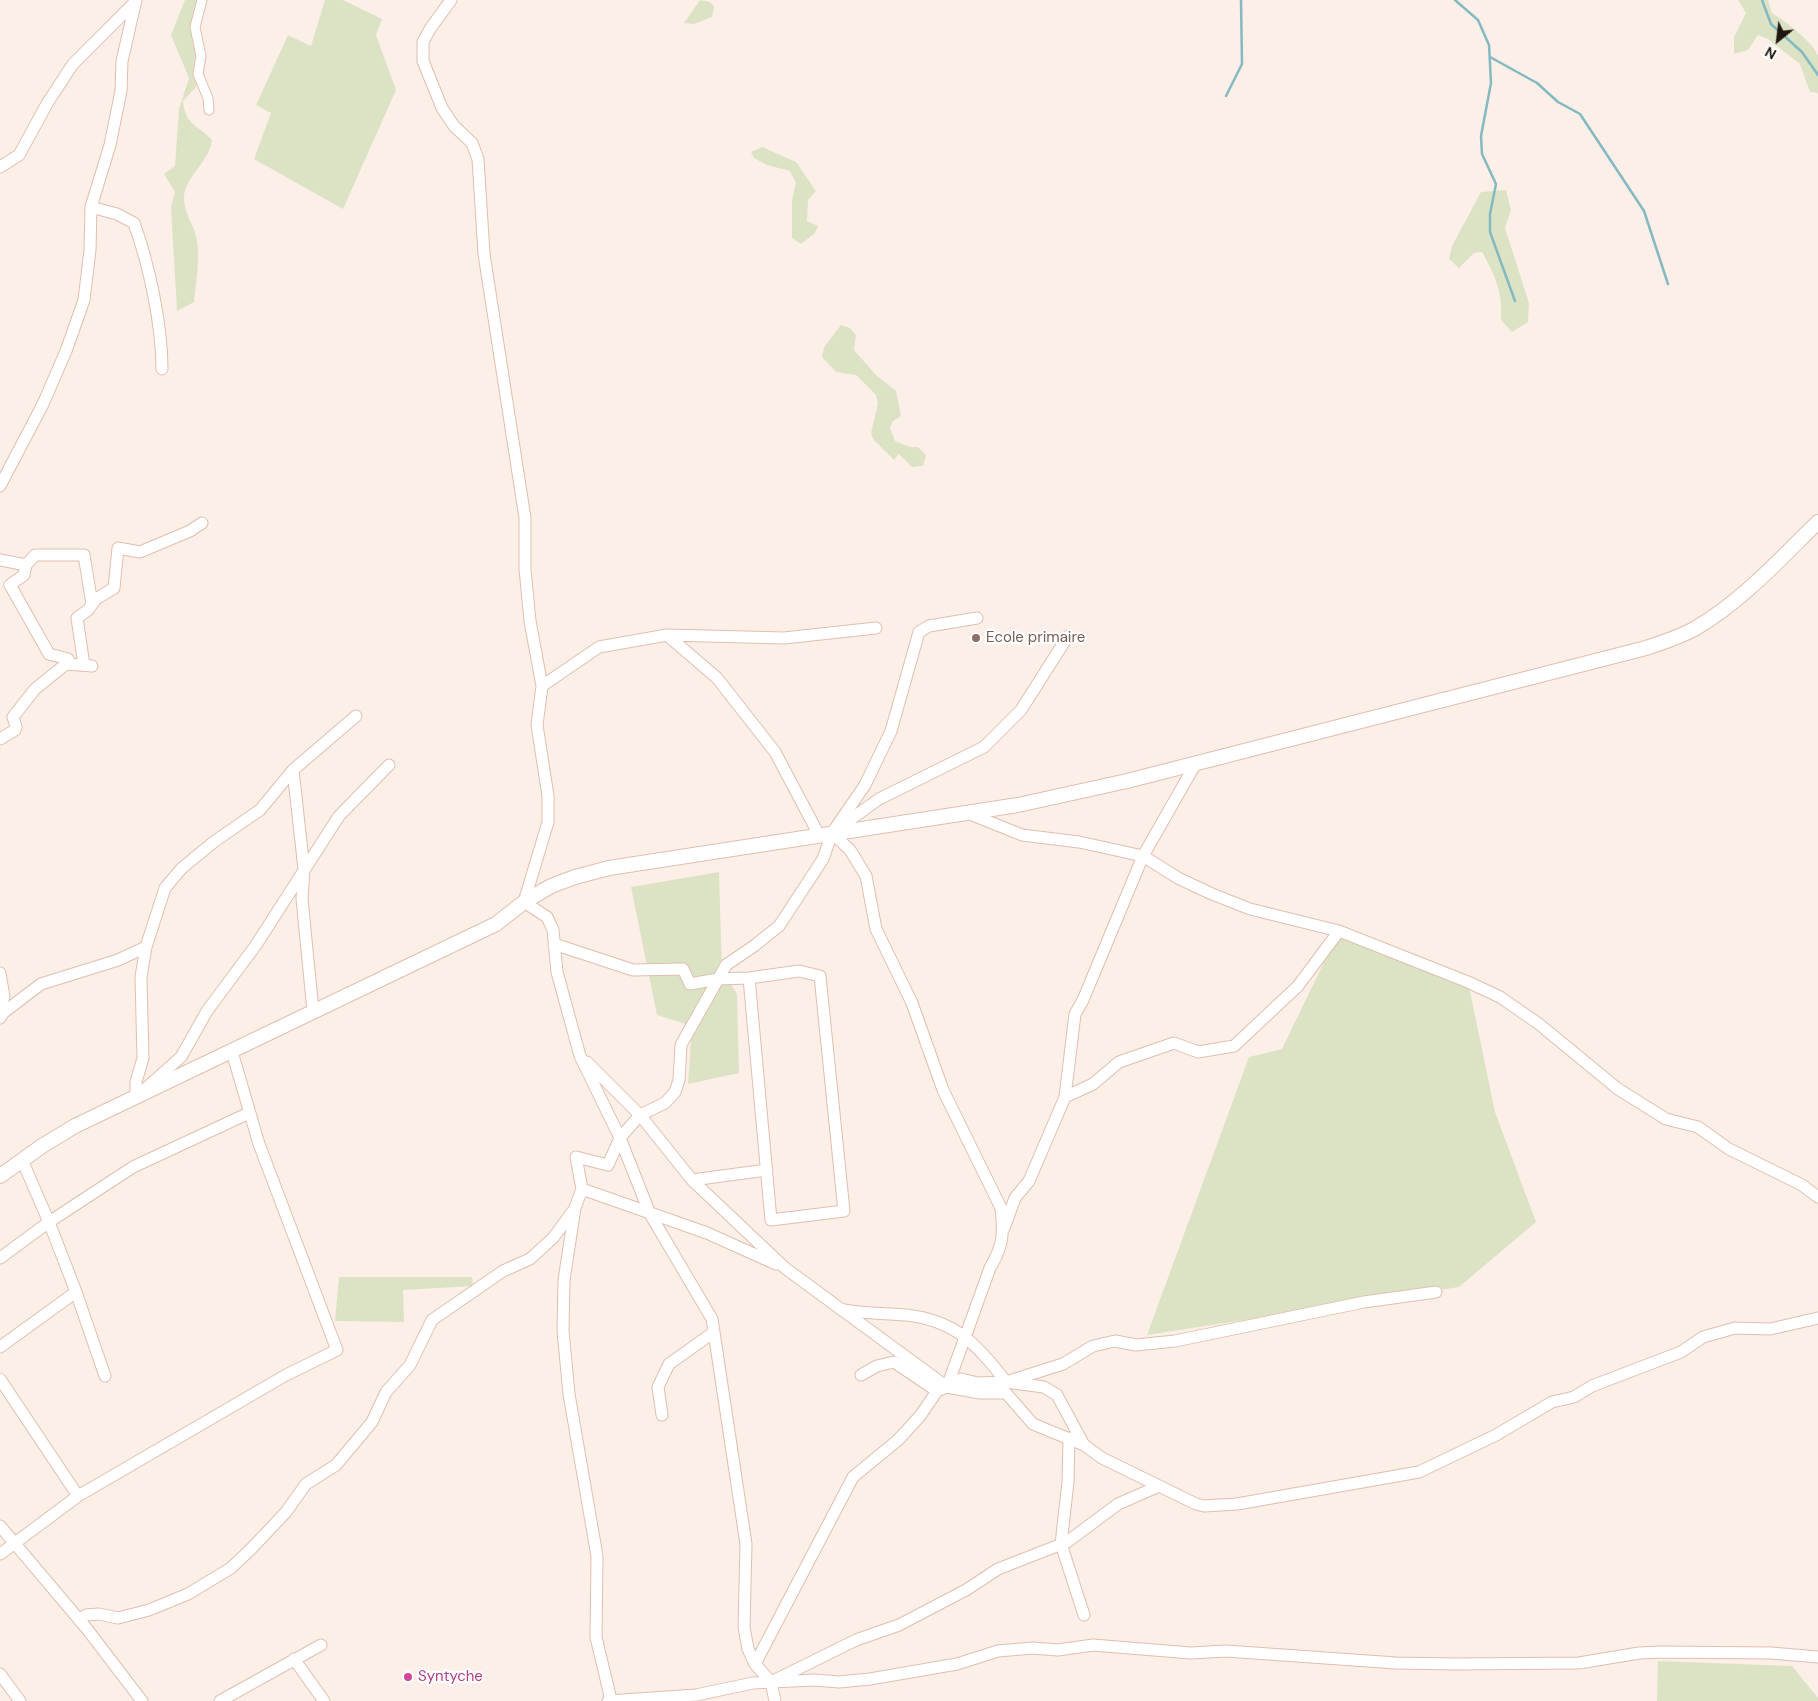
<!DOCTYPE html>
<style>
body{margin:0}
#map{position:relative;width:1818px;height:1701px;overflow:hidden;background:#fcefe8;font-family:"DM Sans",sans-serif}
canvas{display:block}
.north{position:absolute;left:1753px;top:15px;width:50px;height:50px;-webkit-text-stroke:4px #fff;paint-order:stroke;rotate:209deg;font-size:14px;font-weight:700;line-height:20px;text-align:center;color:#211610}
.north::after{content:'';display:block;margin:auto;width:18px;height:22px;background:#211610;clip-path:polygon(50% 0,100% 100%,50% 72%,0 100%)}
</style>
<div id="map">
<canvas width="1818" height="1701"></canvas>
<div class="north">N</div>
</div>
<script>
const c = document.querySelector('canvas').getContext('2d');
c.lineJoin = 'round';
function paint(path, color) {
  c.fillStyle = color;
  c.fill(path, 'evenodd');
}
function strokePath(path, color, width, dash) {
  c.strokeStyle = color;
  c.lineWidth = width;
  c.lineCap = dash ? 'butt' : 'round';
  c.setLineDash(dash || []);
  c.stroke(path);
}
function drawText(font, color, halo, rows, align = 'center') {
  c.font = font + ' "DM Sans",sans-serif';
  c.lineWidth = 4.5;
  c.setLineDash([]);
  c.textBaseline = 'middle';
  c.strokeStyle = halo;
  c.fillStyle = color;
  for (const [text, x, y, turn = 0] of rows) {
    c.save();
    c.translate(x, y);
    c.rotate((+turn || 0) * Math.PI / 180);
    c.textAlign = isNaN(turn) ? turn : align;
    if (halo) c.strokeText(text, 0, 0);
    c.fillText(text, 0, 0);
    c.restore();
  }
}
paint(new Path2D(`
 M185,0H202L198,24L196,87L183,101C186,126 197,124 212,140C209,163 183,178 184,199C184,212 193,224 196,236C201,257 196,281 194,302L177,311L171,207L175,192L164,174L175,166L179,109L189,78L171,35Z
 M325,0H343L382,19L376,35L396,90L343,209L254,159L271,113L256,105L288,35L311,46Z
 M700,0L710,2L714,6L712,17L694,24L684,23Z
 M1738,0H1768L1772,13C1784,20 1814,43 1818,56C1818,67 1818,82 1818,93L1810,92L1800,64L1768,39L1758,35L1748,50L1734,54V37L1746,13Z
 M762,147L796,162L816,191L808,200L807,221L818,226L815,233L801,244L792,238V200L796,183L790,171L767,165L754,158L751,152Z
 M1506,190L1511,210L1505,228L1529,303L1528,322L1512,332L1501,320C1503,293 1495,275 1482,252L1474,253L1459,268L1449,259L1452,246L1481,192Z
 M841,325L850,328L856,335L854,350L876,375L896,391L901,416L893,421L890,428L895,441L910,447H918L926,455L923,466L912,467L899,454L894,460L873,439L871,433L878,403L876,395L856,375L836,372L822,357L824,347Z
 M719,872L722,970L737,994L739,1073L688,1084L692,1026L657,1015L631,887Z
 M1339,931L1468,982L1495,1112L1536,1222L1459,1287L1147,1335L1249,1057L1282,1049Z
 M339,1277H472L473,1286L403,1290L404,1322L335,1321Z
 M1658,1661L1792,1666L1818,1698V1701H1657Z`), '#dce3c4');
strokePath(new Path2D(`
 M1455,0L1478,20L1489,45L1491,83L1481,136L1482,154L1496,184L1490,214V232L1515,301
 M1762,0L1771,24L1802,52L1818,75
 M1490,57L1537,83L1558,102L1580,114L1644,211L1668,284
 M1226,96L1242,64L1241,0`), '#84b9c2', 2.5);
const pedestrian = new Path2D(`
 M202,0L195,27L201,56L198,74L208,98L209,110`);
const minor = new Path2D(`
 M451,0L430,29L423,42V61L442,108L454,126L472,143L478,159L484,254L525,518V569L530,621L542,686L537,725L548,796V822L524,902L547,917L553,930L557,972L580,1056L620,1138L650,1214L712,1319L746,1544L744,1627L748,1649L755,1664L771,1682L775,1701
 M0,167L19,155L48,102L73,64L134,3
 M91,207L117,214L134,223C149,264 162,325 162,369
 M0,486L43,404L66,351L84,300L90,250L91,207L110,145L121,91L122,61L136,0
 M0,560L26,565L35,555H84L92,604
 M26,565L24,575L10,585L49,654L68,659
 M667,635L717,678L775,752L819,835
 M84,665L77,618L88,610L96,599L114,588L118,548L140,552L190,531L202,523
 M542,686L599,647L667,635L784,638L876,628
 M0,739L15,730L16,727L13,717L35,689L66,664L92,666
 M293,770L304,869L302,899L313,1011
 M970,814L1022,835L1079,842L1143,856L1178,878L1212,894L1250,909L1339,931L1468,982L1500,997L1539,1024L1618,1089L1666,1119L1698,1127L1729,1149L1802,1185L1818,1197
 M840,827L879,799L984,747L1021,710L1068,636
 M554,944L633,970L683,969L690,984L718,979L749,978L799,971L820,976L844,1211L771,1220L749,978
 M0,973L4,997L0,1007
 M0,1018L3,1013L41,984L118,960L146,947
 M587,1062L640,1115L692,1180L785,1268L947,1387L980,1393H1006L1033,1424L1084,1445
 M145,1089L181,1057L207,1011L256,945L339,816L389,765
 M136,1097V1082L143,1058L141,977L146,947L165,888L182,868L215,841L260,810L293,770L356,716
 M1065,1097L1093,1084L1119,1062L1174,1043L1198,1052L1234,1046L1298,986L1339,931
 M22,1160L49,1222L133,1167L249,1113
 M692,1180L767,1170
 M582,1189L707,1233L776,1264
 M1004,1228L1015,1198L1029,1181L1065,1097L1075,1014L1083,1000L1143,856L1196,763
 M0,1258L49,1222L76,1292L105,1376
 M840,1309C863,1314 884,1313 906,1315C955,1320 978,1345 1006,1382L1044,1387L1057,1395L1084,1445L1102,1458L1196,1504L1204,1506L1237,1504L1419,1472L1496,1435L1552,1402L1574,1397L1592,1386L1681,1352L1703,1337L1735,1328L1770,1329L1818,1318
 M0,1347L76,1292
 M861,1375L877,1366L894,1362L937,1391
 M0,1379L78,1496
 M947,1387L961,1379L978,1383L1006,1382L1063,1364L1093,1346L1115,1341L1136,1345L1175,1341L1364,1302L1436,1292
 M662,1415L658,1387L669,1364L714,1332
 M1069,1438L1068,1482L1061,1544L1084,1615
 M0,1526L87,1629L142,1701
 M0,1554L78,1496L286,1375L337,1350L259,1144L232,1052
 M79,1620L86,1615L99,1614L118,1618L149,1610L188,1594L231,1568L252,1548L286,1512L306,1484L336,1465L372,1422L386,1392L410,1365L432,1320L503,1271L530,1259L553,1238L573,1211
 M294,1659L324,1701
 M755,1664L853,1477L898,1440L920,1416L937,1391L947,1387L990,1268C1003,1246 1004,1234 1001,1208L943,1090L912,1003L876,929L866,876L850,850L832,833
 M0,1674L20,1701
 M771,1682L815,1680L839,1682L870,1679L957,1664L998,1651L1033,1648L1058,1650L1093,1645L1191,1653L1226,1651L1396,1663L1456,1664L1579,1663L1639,1653L1660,1652L1771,1653L1818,1657
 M611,1700L596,1637L597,1556L569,1394L563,1331L564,1280L575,1208L582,1189L576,1157L608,1165L620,1138L640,1115L665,1103L675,1092L679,1080L681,1045L726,965L754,946L779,926L823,859L832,833L865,785L891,731L919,632L929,626L977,618
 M220,1701L321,1645
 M608,1701L696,1695L753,1683L771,1682L856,1640L899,1625L966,1590L998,1569L1067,1542L1118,1504L1159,1486`);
const tertiary = new Path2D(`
 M0,1176L42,1146L75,1126L496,924L524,902L551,886L575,877L609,868L1018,805L1127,781L1646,648C1664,642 1680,637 1696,628C1742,601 1780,559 1818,522`);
strokePath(pedestrian, '#dfbfaf', 11);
strokePath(minor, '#dfbfaf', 13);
strokePath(tertiary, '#dfbfaf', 16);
strokePath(pedestrian, '#fff', 9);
strokePath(minor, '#fff', 11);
strokePath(tertiary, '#fff', 14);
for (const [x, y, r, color] of [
 [976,638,5,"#8d6e63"],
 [408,1677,5,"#d1479c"]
]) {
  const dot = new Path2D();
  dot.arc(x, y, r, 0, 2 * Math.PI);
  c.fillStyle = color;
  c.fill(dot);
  strokePath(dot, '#fff', 2);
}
drawText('15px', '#785e54', '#fff', [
 ["Ecole primaire",986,638]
], 'left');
drawText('15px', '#b23c85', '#fff', [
 ["Syntyche",418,1677]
], 'left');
</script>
